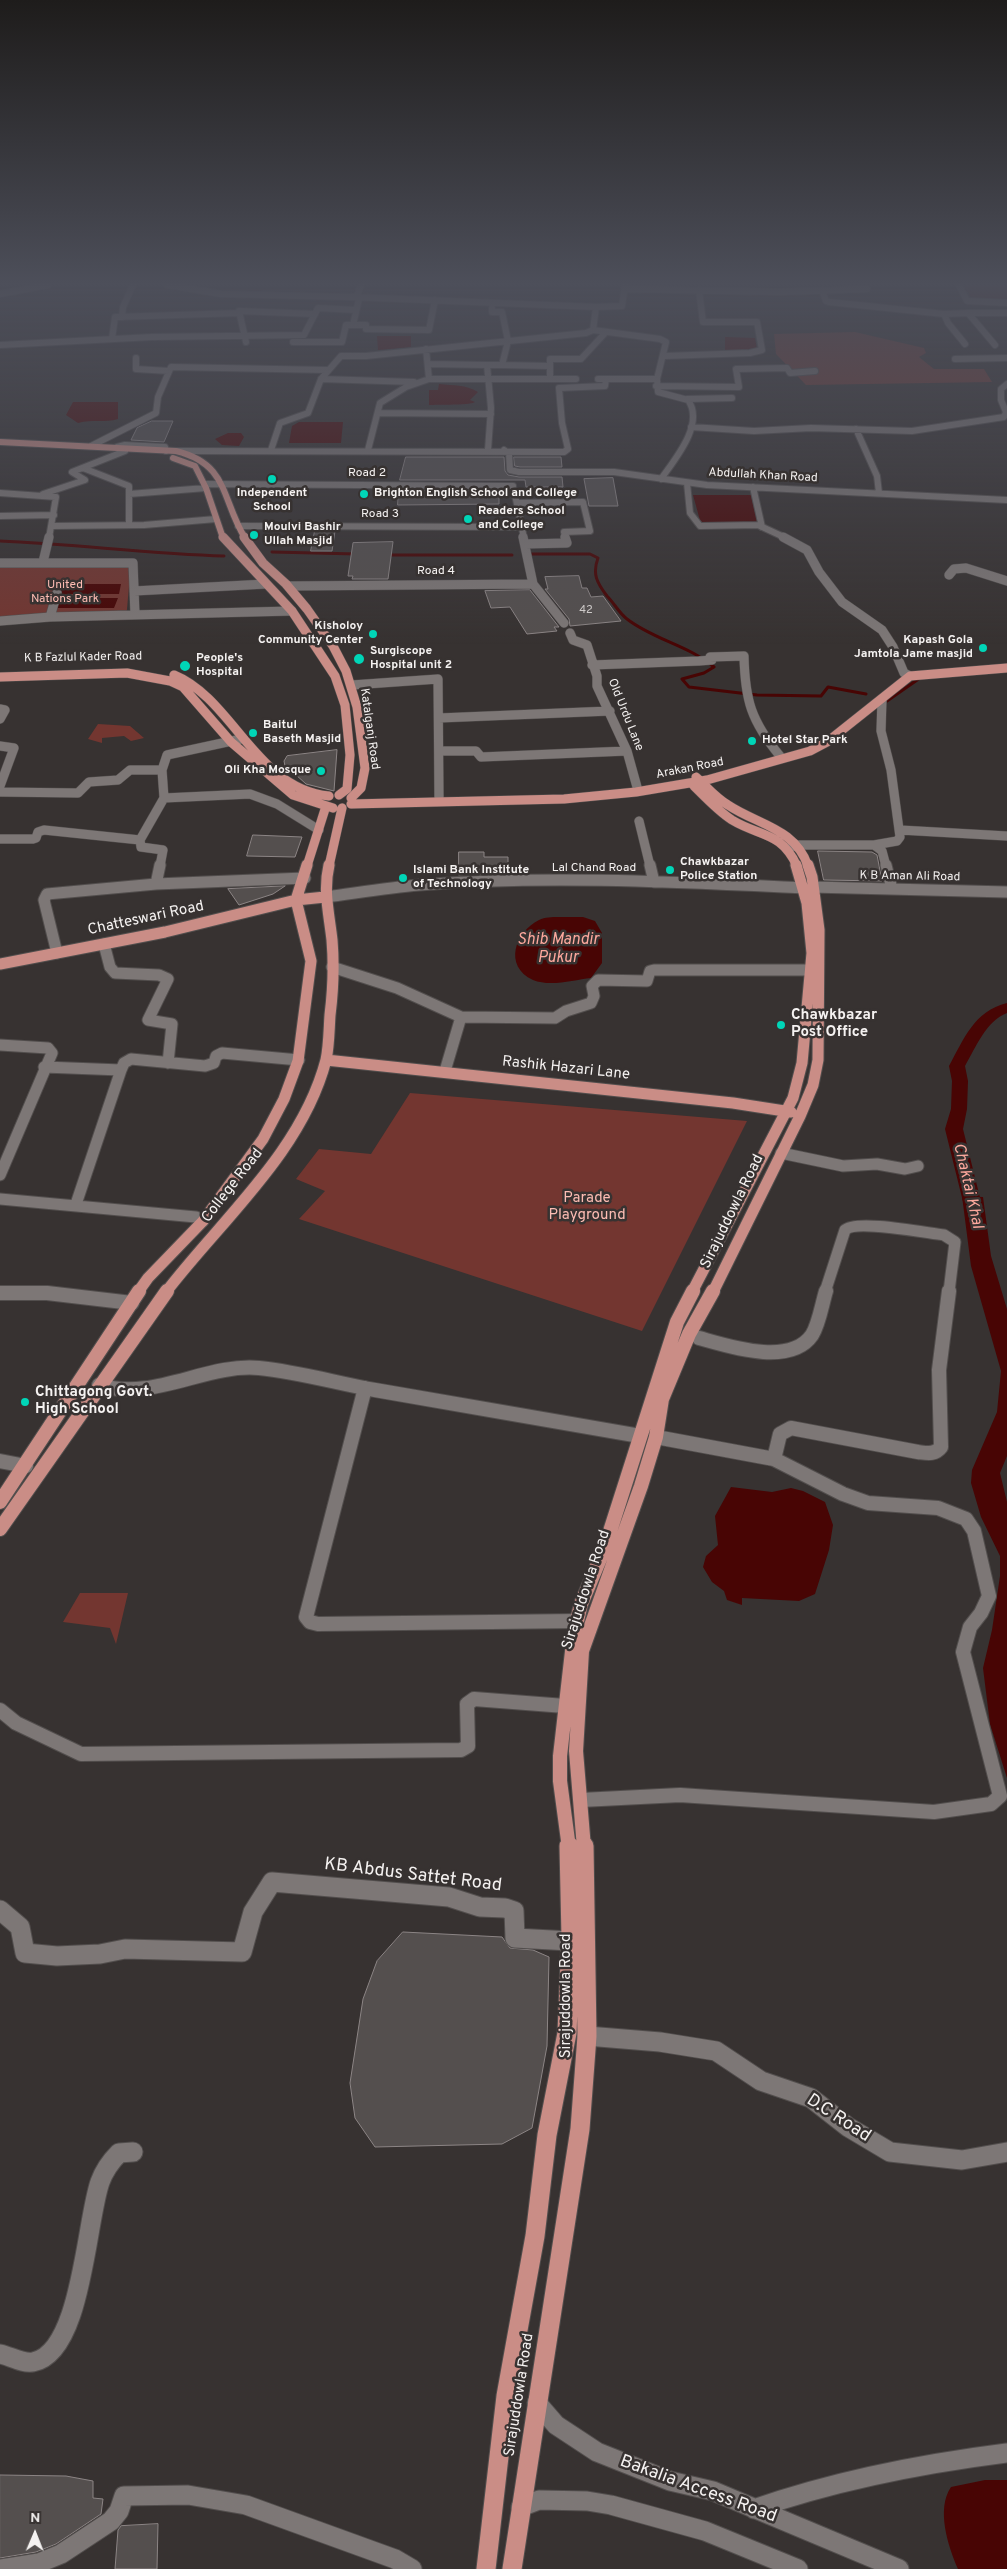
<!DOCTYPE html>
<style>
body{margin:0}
#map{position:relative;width:1007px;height:2569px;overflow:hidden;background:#373231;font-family:Overpass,sans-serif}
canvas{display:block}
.north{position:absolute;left:10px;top:2509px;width:50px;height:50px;-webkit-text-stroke:4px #373231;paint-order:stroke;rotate:1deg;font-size:14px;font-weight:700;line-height:20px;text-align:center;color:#f5f2f1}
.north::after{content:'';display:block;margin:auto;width:18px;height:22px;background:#f5f2f1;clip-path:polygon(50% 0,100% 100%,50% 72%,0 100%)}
</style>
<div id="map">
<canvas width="1007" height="2569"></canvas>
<div class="north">N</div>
</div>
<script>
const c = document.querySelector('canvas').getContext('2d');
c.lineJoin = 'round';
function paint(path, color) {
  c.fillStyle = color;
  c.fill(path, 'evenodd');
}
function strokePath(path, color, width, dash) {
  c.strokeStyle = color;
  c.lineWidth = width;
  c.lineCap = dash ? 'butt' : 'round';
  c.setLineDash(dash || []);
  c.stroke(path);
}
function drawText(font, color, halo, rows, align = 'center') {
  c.font = font + ' Overpass,sans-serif';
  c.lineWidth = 5;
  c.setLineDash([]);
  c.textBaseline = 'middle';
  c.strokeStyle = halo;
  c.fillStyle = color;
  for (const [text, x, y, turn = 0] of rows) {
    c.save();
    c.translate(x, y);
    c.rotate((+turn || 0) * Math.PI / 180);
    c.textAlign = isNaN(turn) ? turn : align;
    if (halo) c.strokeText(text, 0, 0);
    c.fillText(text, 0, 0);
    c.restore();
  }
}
paint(new Path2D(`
 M855,332L924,348L926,353L919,357L934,369H984L992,382L806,385L776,354L774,334Z
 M131,564L126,620L21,621L0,617V566Z
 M98,724L130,726L144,738L131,741L124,736L102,738V743L88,739Z
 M410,1093L747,1121L642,1331L299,1219L325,1191L296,1179L319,1149L371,1154Z
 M80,1593H128L116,1644L110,1628L63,1622Z`), '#733630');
paint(new Path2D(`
 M964,285H1007V301H973Z
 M377,336H411V347L378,350Z
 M725,337L755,338L757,350L725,351Z
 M439,384C454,386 465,384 478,392L470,400L475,402C468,406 440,404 429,405V390H438Z
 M73,402H118V419C105,423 92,419 78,423L66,415Z
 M299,422H343L341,443H289L292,426Z
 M228,433H241L244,437L239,446L222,445L215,439Z
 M693,495H751L757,521L756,523L701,524Z
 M63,584H121L119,594H60Z
 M59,598H118L114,608H55Z
 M558,917H583L595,921L602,933V963L591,978C574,980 550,987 533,980C503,966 515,932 539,920C545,917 552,917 558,917Z
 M962,1196L983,1197L991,1256L1007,1309V1456L1000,1473L1007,1502V1778L990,1724L983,1668L992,1630L1000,1576V1556L981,1517L971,1483L972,1470L997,1412L1001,1371L971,1266Z
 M731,1487L772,1492L791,1488L803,1491L825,1502L833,1525L829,1550L815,1594L799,1601L742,1598V1605L727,1600L724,1591L712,1582L703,1567L706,1556L718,1545L715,1516Z
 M985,2480H1007V2569H958C948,2546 936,2509 951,2487Z`), '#480504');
strokePath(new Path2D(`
 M0,541C75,544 149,554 224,556
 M272,552L357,554
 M531,554H590L598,558C592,574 597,583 607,596C614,603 619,613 627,619C654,640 688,645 714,667L704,673L682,679L689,687L757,695L821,696L828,687L866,694
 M385,555H512
 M884,700L887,701L920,678`), '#480504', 3);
paint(new Path2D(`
 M1007,1003V1013C986,1021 976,1047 965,1066L968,1081L967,1109L963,1129L986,1222L983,1226H971L968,1222L945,1129L951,1109L952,1081L949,1066C964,1039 974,1011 1007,1003Z`), '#480504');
const building = new Path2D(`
 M152,421H173L164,442L131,440L137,428Z
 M406,457H504L505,471L508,475L519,477H562L563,487H526L525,480H400Z
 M514,457H561L562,467H520L515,466Z
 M613,478L618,506H589L584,479Z
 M399,490L499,491V504L398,505Z
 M315,531H335L332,551H311Z
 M393,542L388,579H352L353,576H348L353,543Z
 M579,576L582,588H587L591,597L603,596L621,621L570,626L569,619L545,589H548L545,577Z
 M530,590L559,627H554L557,631L527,634L510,607L491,608L485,591Z
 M337,750L334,791L306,784L295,774L286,771L284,761L287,756Z
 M253,835L302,837L295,857L247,856Z
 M818,851L872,852L877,855L882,881L824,880Z
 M459,852H484V857H508V873L459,875Z
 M285,886L273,894L239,905L228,889Z
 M403,1932L502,1937L510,1948L533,1950L549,1957L547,2046L532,2128L502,2144L375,2147L355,2118L350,2083L363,1999L377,1961Z
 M0,2475L66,2476L93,2481V2498L103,2499L101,2514L56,2544L36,2552L0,2558Z
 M158,2524L157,2569H115L118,2530L121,2526Z`);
paint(building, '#544f4e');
strokePath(building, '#8c8585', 1);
const minorFar4 = new Path2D(`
 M168,285L221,294L351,297L357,296L361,285
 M959,285L967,301L1007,303
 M625,289L780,292L867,289
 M822,290L826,301L829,302L944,314
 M0,294L48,285
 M351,297L596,307
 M492,308V312H502L508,341L502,365L550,366V379
 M122,317L123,307L133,285
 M353,325H366V329L429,330L435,300
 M593,330L660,339L666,342L657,379L658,392L688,400C705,424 675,459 661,479
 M112,339L115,317L239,313
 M246,342L239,311L315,314
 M293,342H342L346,325H353L359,299
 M965,344L948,323L944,314L968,313
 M0,345L152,337L304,335L318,308L356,310
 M995,345L968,313H1007
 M426,349L429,379H576
 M664,356L750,353L762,350L757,322H703L699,290
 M136,358V369L169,371
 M955,359L1007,358
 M428,364L487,365
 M550,366V359H581L605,333
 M321,379L414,382
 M598,379H657
 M656,386L739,387L736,369L787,368L790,373L815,371
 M687,399L732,398
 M378,413L491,414
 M691,427L754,431L811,428L912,431L1004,417L1006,412L1001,400V389L1007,384
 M856,429L877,476L879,493
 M91,446L156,413L158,397L171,367L328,370
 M117,447L125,445L165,447L166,451
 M271,450L280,423L308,413L321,379L341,356H366L586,333L593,330L596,307L622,306L625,285
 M368,450L380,403L406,387L429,379
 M488,450L491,408L487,365H502
 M504,450L509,454L510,470L519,472H614L707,485L1007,500
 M176,451L564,452L568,449L562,423L559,388L605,386L606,379
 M83,468L129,486V525
 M687,483L690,513L700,526L758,525L786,538
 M204,484L513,486
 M753,487L762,527
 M0,493L56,497L49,538
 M43,494L85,480L72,472L125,451
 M129,494L206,488
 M515,495L524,538
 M517,503L583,502L590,531L564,532L566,538
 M0,516L54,515
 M52,526L144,525L216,519
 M238,526L522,527`);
const minorFar3 = new Path2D(`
 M523,537L533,584
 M783,537L807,550L819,572L842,602L882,630L893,647L904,673L910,676
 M525,544L567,543L565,537
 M43,562L49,537
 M0,563H133L135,615
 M949,575L954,569L966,568L1007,581
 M289,586L533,584L564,623
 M134,591L266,584
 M50,617L57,593
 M0,621L50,617L292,611
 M570,633L573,640L587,645L597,676V686L627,751L637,787
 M592,665L699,661L712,660L710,657L744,656C745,700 751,721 780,756
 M352,685L438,679L439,798
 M0,709L5,710L0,719
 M439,718L610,711
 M0,746L14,748L0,786
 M439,751H476L481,757L627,751
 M0,792L78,793L89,782L118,780L130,770H162
 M164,798L250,794L277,804L319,830
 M639,821L650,866
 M900,830L1007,836
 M0,839H33L36,838L38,832L44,830L140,840
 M874,845L882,851L886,866
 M788,848L798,845H874L897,841L900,837L891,770L881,731L882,699
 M160,866L163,850L141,847L140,840L164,798L162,770L167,755L241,739`);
const minorFar2 = new Path2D(`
 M650,865L654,882
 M886,865L892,889
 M156,884L160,865
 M812,887L1007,892
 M325,897C356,893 387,888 419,885C547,875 676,882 804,888
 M104,944L110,967L115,973L159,975L168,979L148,1020L172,1024L168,1063
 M57,953L44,900L47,894L156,884L305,878
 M332,967L397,988L461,1017L555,1018L566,1011L591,1003L594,996L592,986L598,980L647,981L650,971L654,970H810
 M0,1045L48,1048L52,1053L0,1175
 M44,1067L121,1070L124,1063L131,1059L205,1066L214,1063L216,1056L222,1053L299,1060
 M445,1071L461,1017
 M781,1153L843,1166L877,1164L905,1169L918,1166
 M0,1199L196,1217L203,1221
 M76,1204L121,1070
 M825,1292L845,1230C856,1219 926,1233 944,1235L955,1242L949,1292`);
const minorFar1 = new Path2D(`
 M0,1293H47L132,1303
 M699,1338C728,1346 790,1367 812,1335C819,1324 822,1304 826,1291
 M99,1385C153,1402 206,1363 259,1368C299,1372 336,1383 375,1390C463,1405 552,1421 640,1436
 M365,1388L306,1617L310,1622L318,1624L577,1621
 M774,1459L780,1434L791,1428L918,1452C927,1453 935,1455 941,1447L939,1370L949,1291
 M0,1461L26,1466
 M0,1710L16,1723L81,1754L461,1750L468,1746L467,1704L474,1699L565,1706
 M581,1800L680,1795L934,1812L991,1804L1000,1796L963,1652L970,1627L981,1613L989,1596L974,1531L966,1519L938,1508L868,1503L843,1494L774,1459L656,1437`);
const minor = new Path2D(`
 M0,1910L20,1927L25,1953L57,1956L100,1954L125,1949L242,1952L253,1912L272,1882L449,1897L480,1907L505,1908L514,1911L515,1938L570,1941
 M587,2036L660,2042L716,2051L761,2081L811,2098L848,2127L890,2152L962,2160L1007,2152
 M0,2354C10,2356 23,2364 33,2362C82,2353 86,2221 100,2182C104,2171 111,2161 119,2153L133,2152
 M537,2403L556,2425L597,2452L670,2481L713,2491L899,2569
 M521,2507L539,2500L587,2501L611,2505L705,2531L798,2569
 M754,2509C837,2480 920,2464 1007,2453
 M0,2569L39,2563L61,2554L111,2521L119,2511L124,2496L188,2495L246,2505L395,2559L412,2569`);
const majorFar4 = new Path2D(`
 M0,442L176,451C229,464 221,499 245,538
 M173,458L195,466L206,488L223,538`);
const majorFar3 = new Path2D(`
 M223,537L292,611L335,676L345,705L350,755L347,789L339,795
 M244,537L263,563L286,584L307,609L333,646L346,671L357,707L365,768L361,788L351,798
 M174,675C233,699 256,789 329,796
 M0,677L127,673L170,681L183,687L231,742L293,795L333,808
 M696,777C706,786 716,798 728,805C758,825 795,828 808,866
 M694,786C706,798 718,811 732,820C760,837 781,831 797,866
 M351,804L564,799L636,792L707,780L810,751L827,742L910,676L1007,668
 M307,866L326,806
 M329,866L342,808`);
const majorFar2 = new Path2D(`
 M0,964L165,932L296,900L325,897
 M326,1060L733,1103L791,1112
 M138,1292L148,1278L203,1221L263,1139L284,1099L298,1061L311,961L296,900L307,865
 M166,1292C221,1220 302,1152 326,1060C329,1046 329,1030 330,1015C333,991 334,964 332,940C329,913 323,891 329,865
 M692,1292L793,1098L802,1063L812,953L807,903L796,865
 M713,1292L800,1116L813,1085L818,1060L819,930L812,877L808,865`);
const majorFar1 = new Path2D(`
 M0,1502L139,1291
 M0,1529L167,1291
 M569,1848L560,1781V1756L574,1634L581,1604L605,1547L677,1322L693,1291
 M584,1848L576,1751L582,1651L641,1486L656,1437L662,1399L689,1334L713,1291`);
const major = new Path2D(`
 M486,2569L506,2396L535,2236L547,2135L567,2033L571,1937L569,1846
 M512,2569L580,2129L587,2036L584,1846`);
strokePath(minorFar4, '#524e4d', 8);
strokePath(minorFar3, '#524e4d', 10);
strokePath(minorFar2, '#524e4d', 13);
strokePath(minorFar1, '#524e4d', 16);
strokePath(minor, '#524e4d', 21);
strokePath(majorFar4, '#524e4d', 8);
strokePath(majorFar3, '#524e4d', 10);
strokePath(majorFar2, '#524e4d', 13);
strokePath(majorFar1, '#524e4d', 16);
strokePath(major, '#524e4d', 21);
strokePath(minorFar4, '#7d7776', 6);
strokePath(minorFar3, '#7d7776', 9);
strokePath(minorFar2, '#7d7776', 11);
strokePath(minorFar1, '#7d7776', 14);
strokePath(minor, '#7d7776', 19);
strokePath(majorFar4, '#ca8d86', 6);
strokePath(majorFar3, '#ca8d86', 9);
strokePath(majorFar2, '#ca8d86', 11);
strokePath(majorFar1, '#ca8d86', 14);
strokePath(major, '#ca8d86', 19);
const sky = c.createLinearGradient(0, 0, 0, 645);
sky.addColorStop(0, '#1e1c1b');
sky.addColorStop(0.44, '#4d4f5a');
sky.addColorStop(1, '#4d4f5a00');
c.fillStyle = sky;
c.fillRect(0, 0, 1007, 645);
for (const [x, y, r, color] of [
 [272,479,5,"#00d5b7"],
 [364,494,5,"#00d5b7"],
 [468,519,5,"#00d5b7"],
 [254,535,5,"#00d5b7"],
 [373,634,5,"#00d5b7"],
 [983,648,5,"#00d5b7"],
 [359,659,6,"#00d5b7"],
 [185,666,6,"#00d5b7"],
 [253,733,5,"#00d5b7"],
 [752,741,5,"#00d5b7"],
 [321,771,5,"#00d5b7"],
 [670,870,5,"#00d5b7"],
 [403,878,5,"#00d5b7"],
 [781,1025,5,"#00d5b7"],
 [25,1402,5,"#00d5b7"]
]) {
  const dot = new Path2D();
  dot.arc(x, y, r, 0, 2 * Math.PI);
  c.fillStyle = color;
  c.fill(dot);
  strokePath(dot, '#373231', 2);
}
drawText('11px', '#cdc9c8', null, [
 ["42",586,611]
]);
drawText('12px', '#f5f2f1', '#373231', [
 ["Road 2",367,474],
 ["Abdullah Khan Road",763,476,3],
 ["Road 3",380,515],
 ["Road 4",436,572],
 ["K B Fazlul Kader Road",83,658,-1],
 ["Old Urdu Lane",625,715,68],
 ["Katalganj Road",369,729,82],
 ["Arakan Road",690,769,-11],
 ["Lal Chand Road",594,869],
 ["K B Aman Ali Road",910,877,1]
]);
drawText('bold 12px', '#f5f2f1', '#373231', [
 ["Independent",272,494,"center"],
 ["School",272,508,"center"],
 ["Brighton English School and College",374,494],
 ["Readers School",478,512],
 ["and College",478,526],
 ["Moulvi Bashir",264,528],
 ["Ullah Masjid",264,542],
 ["Kisholoy",363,627,"right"],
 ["Community Center",363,641,"right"],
 ["Kapash Gola",973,641,"right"],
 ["Jamtola Jame masjid",973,655,"right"],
 ["Surgiscope",370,652],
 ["Hospital unit 2",370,666],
 ["People's",196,659],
 ["Hospital",196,673],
 ["Baitul",263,726],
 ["Baseth Masjid",263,740],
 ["Hotel Star Park",762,741],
 ["Oli Kha Mosque",311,771,"right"],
 ["Chawkbazar",680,863],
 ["Police Station",680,877],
 ["Islami Bank Institute",413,871],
 ["of Technology",413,885]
], 'left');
drawText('12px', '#fdbcb3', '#373231', [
 ["United",65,586],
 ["Nations Park",65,600]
]);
drawText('15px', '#f5f2f1', '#373231', [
 ["Chatteswari Road",146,919,-12],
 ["Rashik Hazari Lane",566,1069,6],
 ["College Road",233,1186,-52],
 ["Sirajuddowla Road",733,1212,-64],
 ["Sirajuddowla Road",587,1590,-72],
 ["Sirajuddowla Road",567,1996,-90],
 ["Sirajuddowla Road",520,2395,-81]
]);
drawText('bold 15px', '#f5f2f1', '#373231', [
 ["Chawkbazar",791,1016],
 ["Post Office",791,1033],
 ["Chittagong Govt.",35,1393],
 ["High School",35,1410]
], 'left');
drawText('15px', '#fdbcb3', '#373231', [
 ["Parade",587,1199],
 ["Playground",587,1216]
]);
drawText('italic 16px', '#fda89d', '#373231', [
 ["Shib Mandir",558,941],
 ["Pukur",558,959],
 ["Chaktai Khal",967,1186,77]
]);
drawText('18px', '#f5f2f1', '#373231', [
 ["KB Abdus Sattet Road",413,1876,7],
 ["D.C Road",838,2119,33],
 ["Bakalia Access Road",698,2490,20]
]);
</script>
